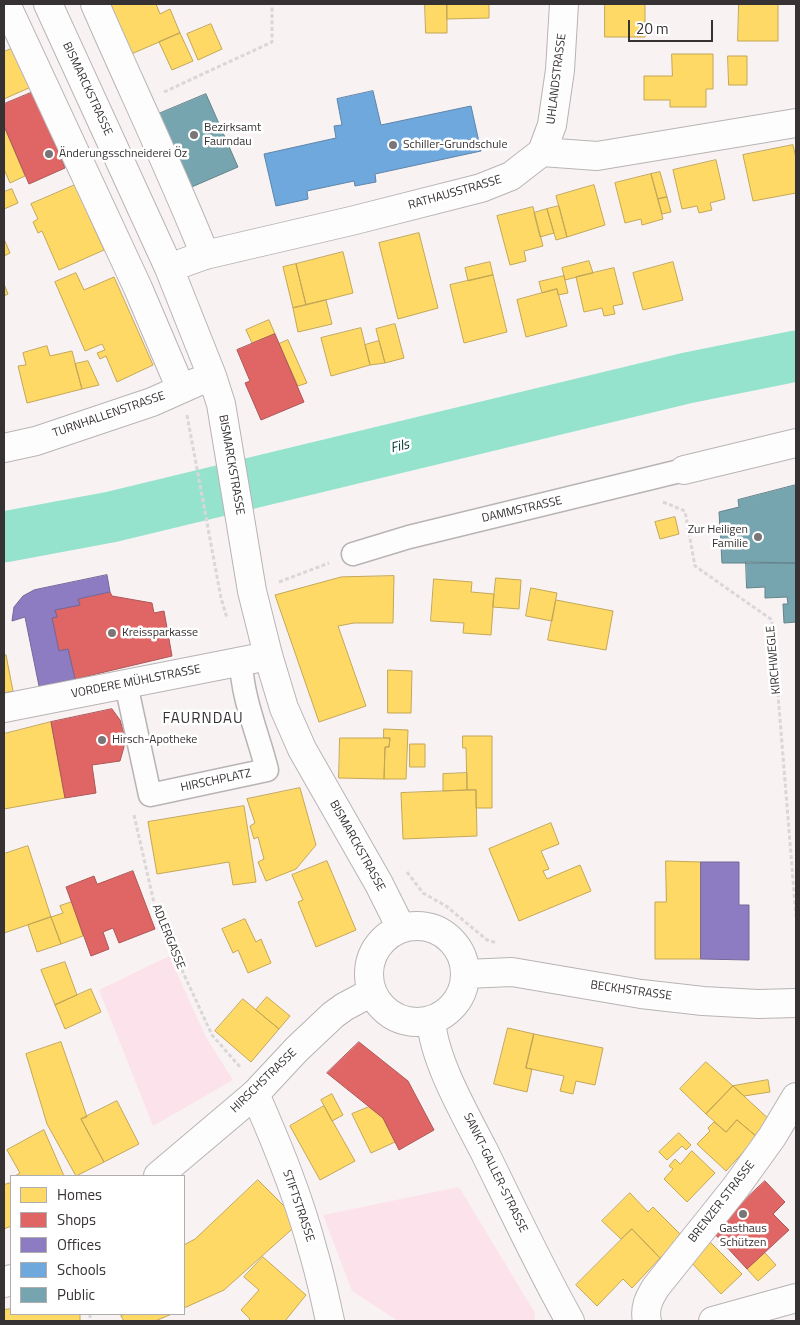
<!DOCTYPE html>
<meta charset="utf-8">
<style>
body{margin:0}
#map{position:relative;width:800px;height:1325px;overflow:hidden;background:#f8f2f3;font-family:"Titillium Web",sans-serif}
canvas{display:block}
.frame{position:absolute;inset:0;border:5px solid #363132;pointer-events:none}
.legend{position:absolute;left:10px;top:1175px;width:175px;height:140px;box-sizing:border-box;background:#fff;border:1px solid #afadad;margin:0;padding:6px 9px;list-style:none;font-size:15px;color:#363132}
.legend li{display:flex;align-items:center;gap:10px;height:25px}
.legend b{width:25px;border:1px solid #afadad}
.scale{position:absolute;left:628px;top:20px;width:85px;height:22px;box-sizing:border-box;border:2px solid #363132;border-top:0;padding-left:6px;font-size:15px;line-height:18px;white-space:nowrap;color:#363132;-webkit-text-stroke:4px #fff;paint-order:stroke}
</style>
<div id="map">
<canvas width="800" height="1325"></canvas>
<div class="frame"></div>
<ul class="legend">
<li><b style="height:14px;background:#ffd966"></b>Homes</li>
<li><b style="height:14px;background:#e06666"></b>Shops</li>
<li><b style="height:14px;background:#8e7cc3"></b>Offices</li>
<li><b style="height:14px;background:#6fa8dc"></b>Schools</li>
<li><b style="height:14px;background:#76a5af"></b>Public</li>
</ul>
<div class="scale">20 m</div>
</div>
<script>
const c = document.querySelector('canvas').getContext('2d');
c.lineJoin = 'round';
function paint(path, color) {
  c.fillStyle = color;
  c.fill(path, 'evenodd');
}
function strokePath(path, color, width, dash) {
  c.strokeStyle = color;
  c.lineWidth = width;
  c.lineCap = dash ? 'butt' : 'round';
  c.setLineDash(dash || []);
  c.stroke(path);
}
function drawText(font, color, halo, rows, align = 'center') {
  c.font = font + ' "Titillium Web",sans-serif';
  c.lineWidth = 5;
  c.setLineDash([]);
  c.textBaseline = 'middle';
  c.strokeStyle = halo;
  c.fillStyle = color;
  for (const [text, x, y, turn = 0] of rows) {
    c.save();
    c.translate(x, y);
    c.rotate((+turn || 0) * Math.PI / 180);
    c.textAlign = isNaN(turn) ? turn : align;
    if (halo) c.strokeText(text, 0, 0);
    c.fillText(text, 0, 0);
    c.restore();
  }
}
paint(new Path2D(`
 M169,956L206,1037L233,1080L153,1126L99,990Z
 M459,1187L535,1313L534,1321H398L352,1291L323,1215Z`), '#fce3eb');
const homes = new Path2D(`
 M106,4H156L160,14L170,9L180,33L129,55Z
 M425,4H447V33H426Z
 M447,4H489V18L447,19Z
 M605,4H645V37H605Z
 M739,4H778V41H738Z
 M211,24L222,49L198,60L187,34Z
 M180,33L193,61L172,70L159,42Z
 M13,48L31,87L4,99V52Z
 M672,54H713V89H706V107H670V100H644V76H672Z
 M728,56H747V85H729Z
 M4,126L25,176L10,183L4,169Z
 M793,145L796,158V193L753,201L743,155Z
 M716,160L725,199L710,203L712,210L699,213L697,206L682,209L673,170Z
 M660,172L667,197L658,199L651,174Z
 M651,174L663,219L642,225L641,219L625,223L615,183Z
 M75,185L104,250L59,270L42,231L38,233L33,222L38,219L31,204Z
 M594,185L605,225L567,237L556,196Z
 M12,189L18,203L4,209V192Z
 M667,197L671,212L662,214L658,199Z
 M559,206L567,237L556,240L547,209Z
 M533,207L543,246L524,251L526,261L510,265L497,216Z
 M547,209L554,233L540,237L534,213Z
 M419,233L438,308L398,319L379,243Z
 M4,239L10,253L4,256Z
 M343,252L353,293L306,305L296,264Z
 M589,261L593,273L565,280L562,268Z
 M490,262L493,275L468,281L465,268Z
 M673,262L683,300L643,310L633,273Z
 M296,264L306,305L293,308L283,267Z
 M614,268L623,304L613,306L615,314L604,316L602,308L584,312L576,277Z
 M76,273L84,290L114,277L153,365L117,382L106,356L100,359L97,353L105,350L102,344L85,351L55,282Z
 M493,275L507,332L464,343L450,285Z
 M564,276L568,293L558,295L557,289L542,293L539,282Z
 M4,284L8,294L4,296Z
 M557,289L567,326L526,337L517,300Z
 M326,300L332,324L298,332L293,308Z
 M269,320L275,334L252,343L246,330Z
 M395,324L404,358L385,363L376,329Z
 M361,328L370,365L331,376L321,338Z
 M288,340L307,383L298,386L279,344Z
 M379,341L385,363L370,365L365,345Z
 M47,346L50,356L72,351L82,389L27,403L18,366L26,365L23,353Z
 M88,361L99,385L82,389L75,364Z
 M675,517L679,534L660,539L655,522Z
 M394,576L393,623H354L338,626L366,706L319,722L275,595L341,577Z
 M496,578L521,580L519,609L493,607Z
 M434,579L472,582L471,592L494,594L491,635L463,633L464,623L431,621Z
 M531,588L557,593L552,621L526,616Z
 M556,600L613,611L606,650L548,640Z
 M6,655L13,691L4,693V656Z
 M388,670L412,671L411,713H388Z
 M51,722L65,798L4,809V734Z
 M384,729L408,730L406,779H384L385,747H389L390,738H384Z
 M463,736H492V808H476V790H467L466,748H463Z
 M340,738H390L389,747H385L384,779L339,778Z
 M410,744H425V767H410Z
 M467,773V790L443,791V774Z
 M300,788L316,845L296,869L266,881L258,862L264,859L258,837L254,839L250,826L255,823L247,799Z
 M476,790L477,836L403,839L401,793Z
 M244,806L256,882L233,885L229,862L157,874L148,822Z
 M551,823L559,844L541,851L549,869L543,871L547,879L580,865L591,891L519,921L489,849Z
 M28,846L51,917L4,933V854Z
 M327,861L356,930L316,947L298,902L303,900L292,875Z
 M666,861L701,862V959H655V902H666Z
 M72,902L83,936L61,944L51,917L63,913L60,906Z
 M51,917L61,944L37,952L28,925Z
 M245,919L256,942L261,939L271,963L248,973L238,950L233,953L222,929Z
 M65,962L77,995L55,1005L41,970Z
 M91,989L101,1012L65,1029L55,1005Z
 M267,997L290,1016L279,1029L256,1010Z
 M243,999L279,1029L251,1062L215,1031Z
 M508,1028L534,1034L526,1068L532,1069L527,1092L494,1084Z
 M534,1034L603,1048L595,1085L576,1081L573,1094L560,1091L564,1076L526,1068Z
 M61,1042L87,1117L81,1119L104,1162L76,1176L47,1124L26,1054Z
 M706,1062L733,1086L706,1114L680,1089Z
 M768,1080L770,1092L744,1096L733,1086Z
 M733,1086L771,1121L757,1137L737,1120L726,1132L706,1114Z
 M332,1094L343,1115L332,1121L321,1100Z
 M117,1101L139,1144L104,1162L81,1119Z
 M324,1106L355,1161L320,1180L290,1126Z
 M369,1107L383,1118L395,1142L371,1153L352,1114Z
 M737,1120L757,1137L726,1171L697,1144L710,1131L708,1128L714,1122L726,1132Z
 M44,1130L64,1176H15L20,1173L7,1150Z
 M679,1133L691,1145L686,1150L682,1146L667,1160L659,1152Z
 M692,1151L715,1173L687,1202L664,1179L673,1169L669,1166L675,1159L680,1164Z
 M258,1180L300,1222L224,1290L184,1308V1245L195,1239Z
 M11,1183V1226L4,1229V1185Z
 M630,1193L648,1212L653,1207L682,1236L660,1258L632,1229L621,1239L602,1221Z
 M632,1229L660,1258L632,1288L623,1279L597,1306L576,1285Z
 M709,1241L742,1274L721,1294L689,1260Z
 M765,1253L776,1265L758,1281L747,1269Z
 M263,1257L306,1295L285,1321H248L250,1319L241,1310L259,1290L244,1277Z
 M11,1309V1314H80V1321H4V1310Z
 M126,1314H172L155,1321H124L121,1316Z`);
paint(homes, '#ffd966');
strokePath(homes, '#c3a756', 1);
const shops = new Path2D(`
 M33,92L65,168L29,184L4,126V104Z
 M275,334L304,402L261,420L245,383L250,381L237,350Z
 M110,592L112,596L152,603L154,613L164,611L172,656L75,679L68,649L59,651L52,618L57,617L55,610L80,605L78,599Z
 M112,709L120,720L124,733V747L120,761L92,765L96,793L65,798L51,722Z
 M133,871L155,929L119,943L113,928L103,932L109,949L91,956L66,887L94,876L97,884Z
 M359,1042L408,1081L434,1130L399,1150L383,1118L327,1073Z
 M765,1181L785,1202L773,1214L789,1230L747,1269L712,1231Z`);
paint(shops, '#e06666');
strokePath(shops, '#ad5656', 1);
const offices = new Path2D(`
 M107,575L110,592L78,599L80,605L55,610L57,617L52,618L59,651L68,649L75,679L39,686L25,617L12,621L14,607L23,596L34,590Z
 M701,862H739V905H749V960L701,959Z`);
paint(offices, '#8e7cc3');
strokePath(offices, '#746698', 1);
const schools = new Path2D(`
 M373,91L381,125L471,106L481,151L375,174L376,182L355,186L354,181L307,191L308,199L276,206L264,154L336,138L334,126L342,125L337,99Z`);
paint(schools, '#6fa8dc');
strokePath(schools, '#5e84a9', 1);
const public = new Path2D(`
 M206,94L238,167L187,189L156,115Z
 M796,485V563H722L719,512L739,507L738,500Z
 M746,562L796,563V622L784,623L783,604H788L787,597L765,598V587L747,588Z`);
paint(public, '#76a5af');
strokePath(public, '#63828a', 1);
strokePath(new Path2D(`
 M4,537L111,517L687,378L796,356`), '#95e3cd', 51);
const pedestrian = new Path2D(`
 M353,554L409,537L684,470
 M126,684L150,795L267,770C258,734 242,698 241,661`);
const minor = new Path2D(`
 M6,4L138,288L181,389
 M95,4C131,87 171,170 205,255
 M542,152L597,156L796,123
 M4,448L36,441L152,402L197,382
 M684,470L796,443
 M4,708L258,658L268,655
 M255,1094C277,1144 299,1197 313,1251C320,1274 325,1298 330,1321
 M647,1321C644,1308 649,1298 656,1287L736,1187L772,1137L796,1097
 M713,1321L796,1298`);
const tertiary = new Path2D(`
 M48,4L169,268L212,376L221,404L252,591L268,655L284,708L302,749L379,884L401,928
 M169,268L205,255L351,221L481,188L511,176L542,152L552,125L560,70L564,4
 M369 974a48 48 0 1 1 96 0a48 48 0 1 1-96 0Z
 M466,974L512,972L641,994L703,1001L758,1004L796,1003
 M431,1020C434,1061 465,1114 484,1151C512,1208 539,1266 570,1321
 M158,1176L255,1094L297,1049L333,1015L344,1007L372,992
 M4,1283L11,1279`);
strokePath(pedestrian, '#b9b3b5', 25);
strokePath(minor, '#b9b3b5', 30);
strokePath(tertiary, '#b9b3b5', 30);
strokePath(new Path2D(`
 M164,92L272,42V4
 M187,415L221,598L227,618
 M663,502L685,511L695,566L772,620L796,917
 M279,582L329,563
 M134,815L157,916L212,1035L241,1068
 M407,872L423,893L446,906L487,940L497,943
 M90,1314V1321`), '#d9d7d7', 3, [4, 2.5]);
strokePath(pedestrian, '#fefdfd', 22);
strokePath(minor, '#fefdfd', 28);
strokePath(tertiary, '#fefdfd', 28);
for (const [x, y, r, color] of [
 [194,135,5,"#7a7576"],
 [393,145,5,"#7a7576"],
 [49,154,5,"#7a7576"],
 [758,537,5,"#7a7576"],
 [112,633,5,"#7a7576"],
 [102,740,5,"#7a7576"],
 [743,1214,5,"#7a7576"]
]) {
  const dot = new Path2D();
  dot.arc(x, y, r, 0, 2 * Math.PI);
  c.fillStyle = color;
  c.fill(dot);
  strokePath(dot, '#fff', 2);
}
drawText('12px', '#363132', '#fff', [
 ["UHLANDSTRASSE",557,79,-83],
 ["BISMARCKSTRASSE",87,89,65],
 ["RATHAUSSTRASSE",455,193,-16],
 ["TURNHALLENSTRASSE",109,415,-19],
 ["BISMARCKSTRASSE",231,465,80],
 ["DAMMSTRASSE",522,510,-13],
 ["KIRCHWEGLE",774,660,-95],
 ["VORDERE MÜHLSTRASSE",136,682,-11],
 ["HIRSCHPLATZ",216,781,-12],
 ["BISMARCKSTRASSE",357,846,61],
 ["ADLERGASSE",168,937,68],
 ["BECKHSTRASSE",631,991,8],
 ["HIRSCHSTRASSE",264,1081,-44],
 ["SANKT-GALLER-STRASSE",495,1173,64],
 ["BRENZER STRASSE",722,1202,-52],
 ["STIFTSTRASSE",298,1206,71]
]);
drawText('12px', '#363132', '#fff', [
 ["Bezirksamt",204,128],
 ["Faurndau",204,142],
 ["Schiller-Grundschule",403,145],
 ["Änderungsschneiderei Öz",59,154],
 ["Zur Heiligen",748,530,"right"],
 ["Familie",748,544,"right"],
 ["Kreissparkasse",122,633],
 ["Hirsch-Apotheke",112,740],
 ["Gasthaus",743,1229,"center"],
 ["Schützen",743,1243,"center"]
], 'left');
drawText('italic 14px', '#00372b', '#fff', [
 ["Fils",400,447,-14]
]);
c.letterSpacing = '1px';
drawText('15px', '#363132', '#fff', [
 ["FAURNDAU",203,719]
]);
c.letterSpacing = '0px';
</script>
